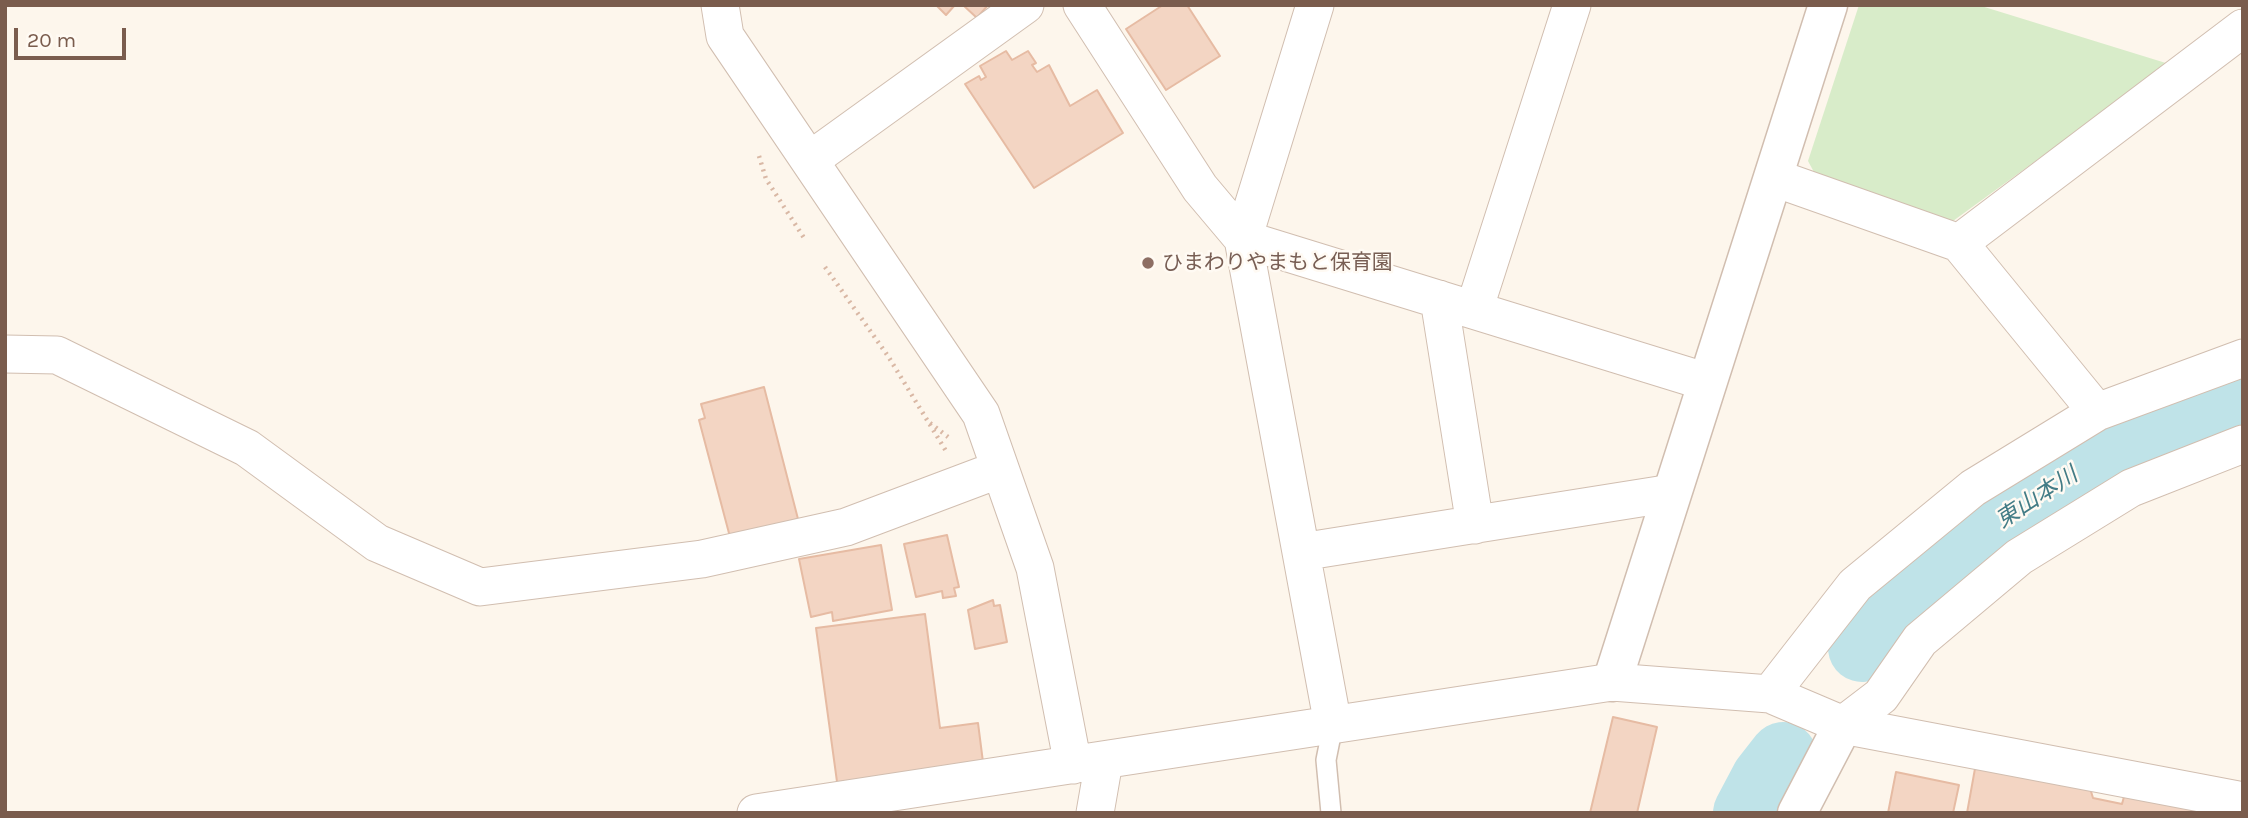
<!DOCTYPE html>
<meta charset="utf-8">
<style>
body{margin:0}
#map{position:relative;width:2248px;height:818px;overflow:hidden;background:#fdf6ec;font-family:Karla,sans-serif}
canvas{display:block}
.frame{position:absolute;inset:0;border:7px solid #7a5c4d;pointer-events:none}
.scale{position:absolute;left:14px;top:28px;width:112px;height:32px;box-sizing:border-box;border:4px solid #7a5c4d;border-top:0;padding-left:9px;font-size:21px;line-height:24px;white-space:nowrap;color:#7a5c4d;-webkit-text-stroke:5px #fffaf3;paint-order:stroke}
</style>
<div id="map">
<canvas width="2248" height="818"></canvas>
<div class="frame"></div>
<div class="scale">20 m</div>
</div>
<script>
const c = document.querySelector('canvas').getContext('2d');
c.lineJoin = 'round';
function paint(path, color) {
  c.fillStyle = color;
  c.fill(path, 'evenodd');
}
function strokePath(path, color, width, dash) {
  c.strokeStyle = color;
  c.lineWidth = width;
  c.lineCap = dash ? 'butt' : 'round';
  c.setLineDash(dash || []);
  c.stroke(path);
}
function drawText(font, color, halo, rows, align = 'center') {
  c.font = font + ' Karla,"Noto Sans JP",sans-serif';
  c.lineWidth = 5;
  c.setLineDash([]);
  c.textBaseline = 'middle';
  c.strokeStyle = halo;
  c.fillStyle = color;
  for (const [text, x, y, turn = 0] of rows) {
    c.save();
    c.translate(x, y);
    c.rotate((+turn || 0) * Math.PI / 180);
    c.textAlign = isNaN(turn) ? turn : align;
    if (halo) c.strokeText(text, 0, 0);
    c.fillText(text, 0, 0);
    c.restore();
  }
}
paint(new Path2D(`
 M1859,5H1978L2169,64L1953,221L1815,174L1808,161Z`), '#d8ecc9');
strokePath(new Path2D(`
 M1862,648L1887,617L1954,553L2142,429L2243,392
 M1747,813L1765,779L1783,756`), '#bfe3e8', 68);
const building = new Path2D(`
 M936,5H955L946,15Z
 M963,5H988L977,18Z
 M1163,5H1187L1220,56L1166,90L1126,29Z
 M1006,51L1012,60L1028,51L1036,63L1032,65L1037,72L1049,65L1070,106L1097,90L1123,133L1034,188L965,84L979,76L981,80L986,77L980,66Z
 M764,387L798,519L730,537L699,420L705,418L701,404Z
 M947,535L959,587L954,588L956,596L943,598L942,591L916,597L904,544Z
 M881,545L892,610L833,621L832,612L811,617L799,559Z
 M993,600L994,606L1000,605L1007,642L975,649L968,610Z
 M925,614L940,728L978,723L984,770L838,789L816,628Z
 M1613,717L1657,727L1637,813H1590Z
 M1976,763L2090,788L2093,798L2122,804L2125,793L2205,813H1967Z
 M1896,772L1959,785L1953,813H1888Z`);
paint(building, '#f3d5c3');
strokePath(building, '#e6bba3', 2);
const service = new Path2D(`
 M1331,813L1326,760L1333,725`);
const minor = new Path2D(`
 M720,5L725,36L981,414L1035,568L1073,765
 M1082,5L1200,188L1243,239L1707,382
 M1315,5L1243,239L1333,725
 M810,160L1025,5
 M1775,178L1959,243L2097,412
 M1959,243L2243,28
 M1439,299L1475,525
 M1474,310L1572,5
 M5,354L57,355L247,448L377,543L480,587L702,559L846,527L1000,469
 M1301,552L1672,493
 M1770,694L1855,585L1973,488L2097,412L2243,358
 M1843,725L1881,696L1920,640L2019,557L2131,488L2243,444
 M756,813L1612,682L1770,694L1843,725L2243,801
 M1095,813L1104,761`);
const tertiary = new Path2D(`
 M1612,682L1828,5
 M1797,813L1843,725`);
strokePath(service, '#d1beb0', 22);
strokePath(minor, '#d1beb0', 39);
strokePath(tertiary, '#d1beb0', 41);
strokePath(new Path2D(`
 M759,156L766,179L806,241
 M825,267L888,356L946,451
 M930,423L948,437`), '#d9b8a5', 4.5, [2, 5]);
strokePath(service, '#fff', 19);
strokePath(minor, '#fff', 37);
strokePath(tertiary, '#fff', 38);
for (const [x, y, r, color] of [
 [1148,263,7,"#8d6e63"]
]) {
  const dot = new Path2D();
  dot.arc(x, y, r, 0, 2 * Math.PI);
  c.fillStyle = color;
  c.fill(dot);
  strokePath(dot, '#fffaf3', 2.5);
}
drawText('21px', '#785e54', '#fffaf3', [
 ["ひまわりやまもと保育園",1162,263]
], 'left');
drawText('italic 23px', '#437c86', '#fffaf3', [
 ["東山本川",2037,498,-33]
]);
</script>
